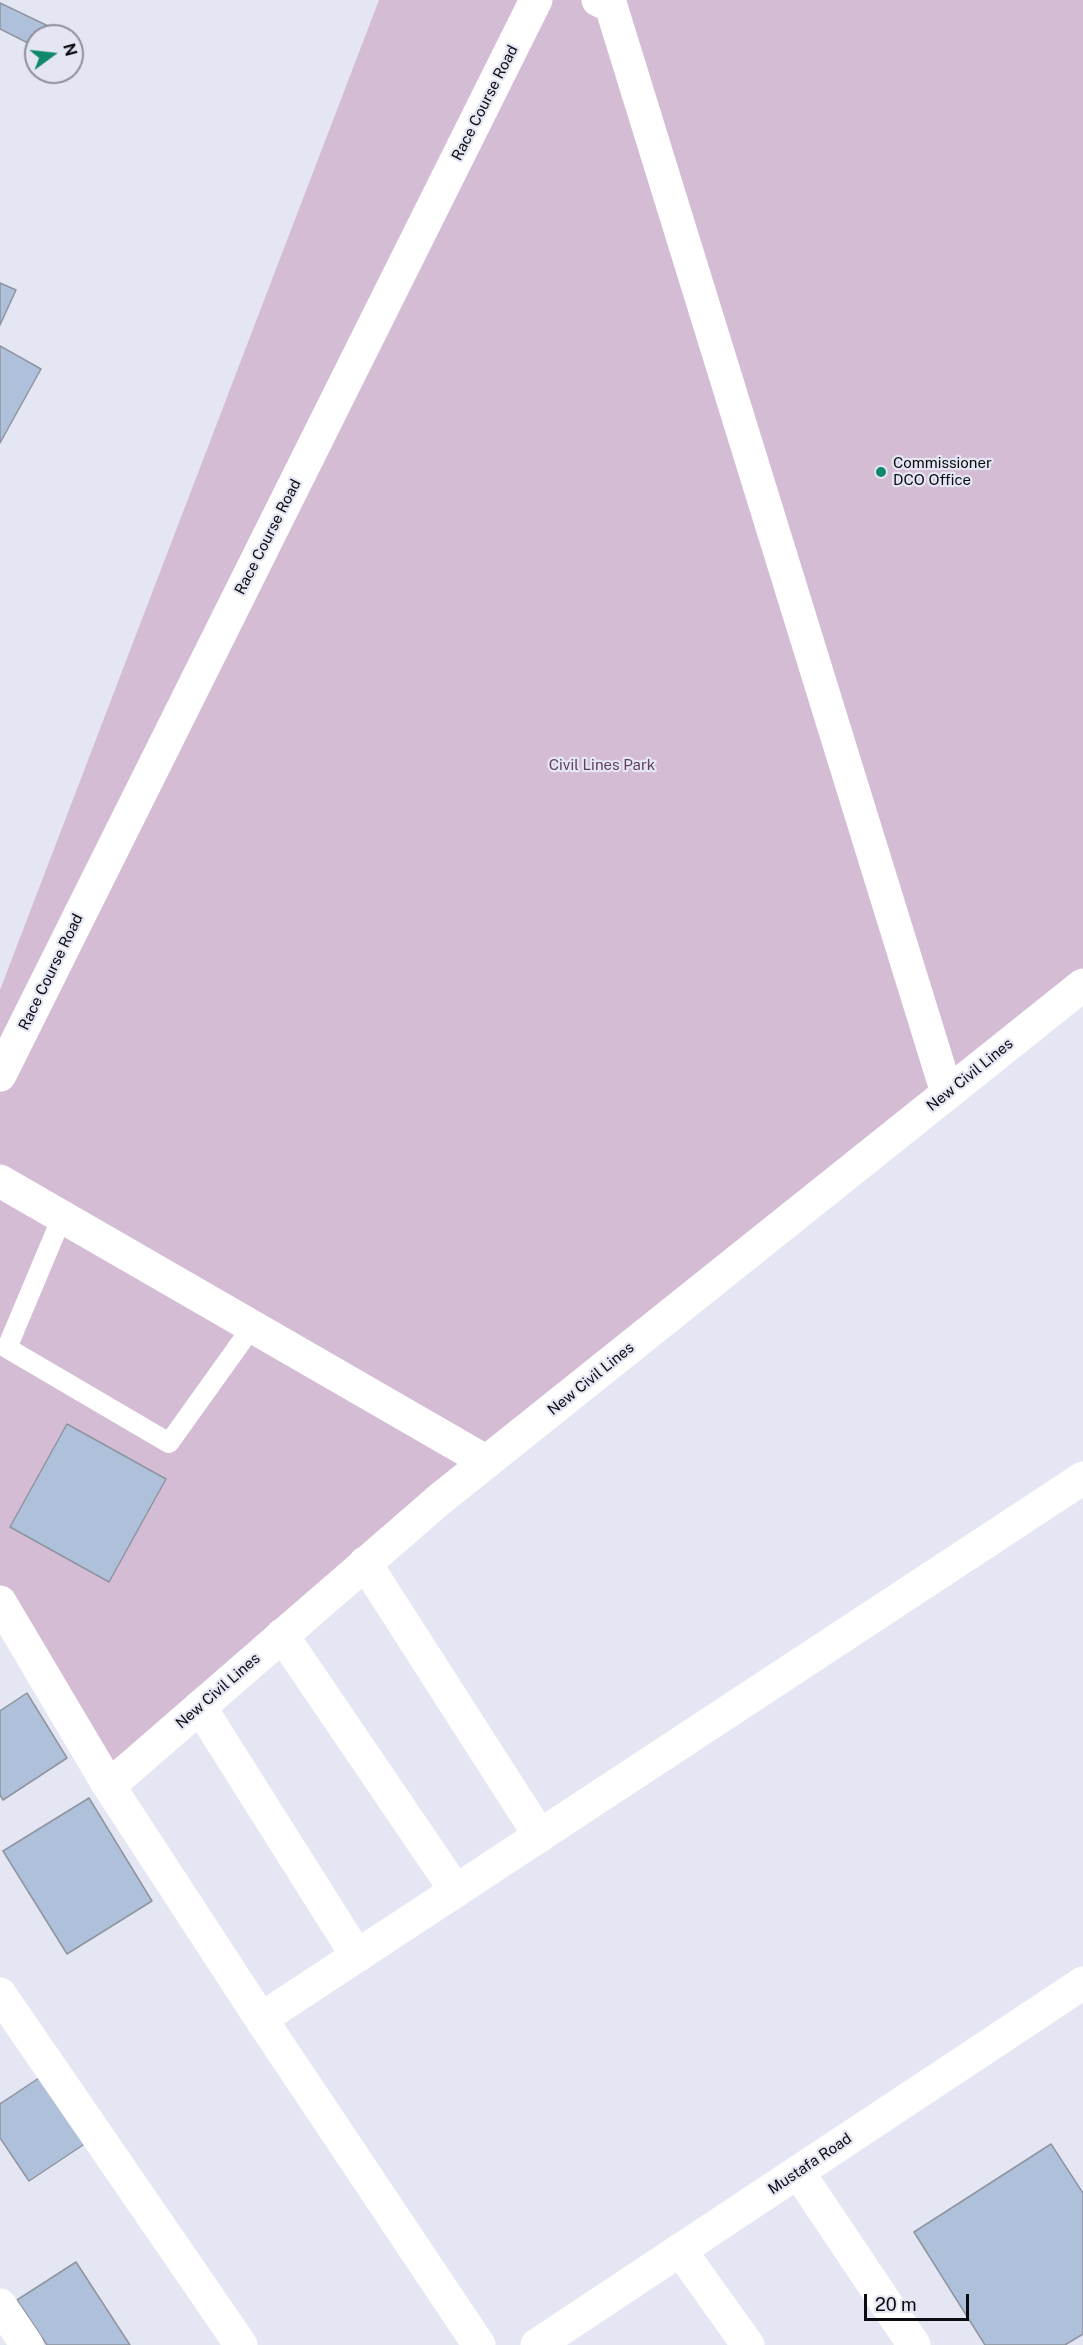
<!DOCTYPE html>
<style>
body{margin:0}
#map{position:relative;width:1083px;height:2345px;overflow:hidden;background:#e5e6f3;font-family:"Public Sans",sans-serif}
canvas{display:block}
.north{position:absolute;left:24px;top:24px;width:60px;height:60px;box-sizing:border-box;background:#e5e6f3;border:2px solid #8e8f98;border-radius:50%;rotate:75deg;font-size:16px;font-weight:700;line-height:24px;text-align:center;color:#0b0c10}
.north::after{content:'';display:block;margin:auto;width:21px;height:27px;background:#10896b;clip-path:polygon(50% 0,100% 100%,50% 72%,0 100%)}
.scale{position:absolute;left:864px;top:2294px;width:105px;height:27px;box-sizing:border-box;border:3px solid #0b0c10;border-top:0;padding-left:8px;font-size:18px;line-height:21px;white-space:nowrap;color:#0b0c10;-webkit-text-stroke:4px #e5e6f3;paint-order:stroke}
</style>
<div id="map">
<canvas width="1083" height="2345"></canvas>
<div class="north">N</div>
<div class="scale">20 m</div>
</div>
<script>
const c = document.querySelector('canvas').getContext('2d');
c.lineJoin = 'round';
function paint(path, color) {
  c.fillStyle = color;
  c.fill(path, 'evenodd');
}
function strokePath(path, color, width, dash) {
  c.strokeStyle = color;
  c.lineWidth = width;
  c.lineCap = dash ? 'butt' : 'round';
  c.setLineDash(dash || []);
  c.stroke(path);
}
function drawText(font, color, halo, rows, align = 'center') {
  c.font = font + ' "Public Sans",sans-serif';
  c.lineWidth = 4.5;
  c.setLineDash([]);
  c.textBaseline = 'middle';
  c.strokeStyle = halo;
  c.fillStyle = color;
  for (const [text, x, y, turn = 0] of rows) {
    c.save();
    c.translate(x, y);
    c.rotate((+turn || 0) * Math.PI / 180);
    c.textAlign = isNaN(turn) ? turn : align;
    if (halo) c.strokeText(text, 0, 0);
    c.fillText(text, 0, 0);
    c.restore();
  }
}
paint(new Path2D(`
 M379,0H1083V993L109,1786L0,1601V990Z`), '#d4bdd4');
const building = new Path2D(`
 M0,3L69,36H36V47L0,29Z
 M0,283L16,290L0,325Z
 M0,346L41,369L0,443Z
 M67,1424L166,1479L109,1582L10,1527Z
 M27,1693L67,1758L3,1800L0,1795V1711Z
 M89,1798L152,1901L67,1954L3,1851Z
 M42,2076L86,2143L29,2181L0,2138V2104Z
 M1051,2144L1083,2193V2334L1065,2345H985L914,2232Z
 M76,2262L130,2345H47L17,2300Z`);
paint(building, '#afc0db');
strokePath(building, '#8e959f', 1.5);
strokePath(new Path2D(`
 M62,1217L7,1348L169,1443L252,1327`), '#fff', 20);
strokePath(new Path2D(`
 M598,0L611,6L947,1093
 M0,1181L487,1462
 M365,1563L540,1836
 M282,1635L456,1891
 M200,1707L357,1956
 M0,1994L241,2345
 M261,2019L1083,1478
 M798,2172L914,2345
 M680,2250L748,2345
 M0,2305L27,2345`), '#fff', 33);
strokePath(new Path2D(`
 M0,1075L536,0
 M0,1602L109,1786L261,2019L479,2345
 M109,1786L440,1499L1083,985
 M537,2345L1083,1983`), '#fff', 33);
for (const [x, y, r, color] of [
 [881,472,6,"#10896b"]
]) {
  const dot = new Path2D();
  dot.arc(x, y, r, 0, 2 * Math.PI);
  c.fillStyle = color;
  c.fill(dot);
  strokePath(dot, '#e5e6f3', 2);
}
drawText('15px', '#0b0c10', '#e5e6f3', [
 ["Race Course Road",485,103,-63],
 ["Race Course Road",268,537,-63],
 ["Race Course Road",51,972,-64],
 ["New Civil Lines",970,1075,-39],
 ["New Civil Lines",591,1379,-39],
 ["New Civil Lines",218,1691,-41],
 ["Mustafa Road",810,2164,-34]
]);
drawText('15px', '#0b0c10', '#e5e6f3', [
 ["Commissioner",893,463],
 ["DCO Office",893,480]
], 'left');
drawText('15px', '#613e62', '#e5e6f3', [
 ["Civil Lines Park",602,765]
]);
</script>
